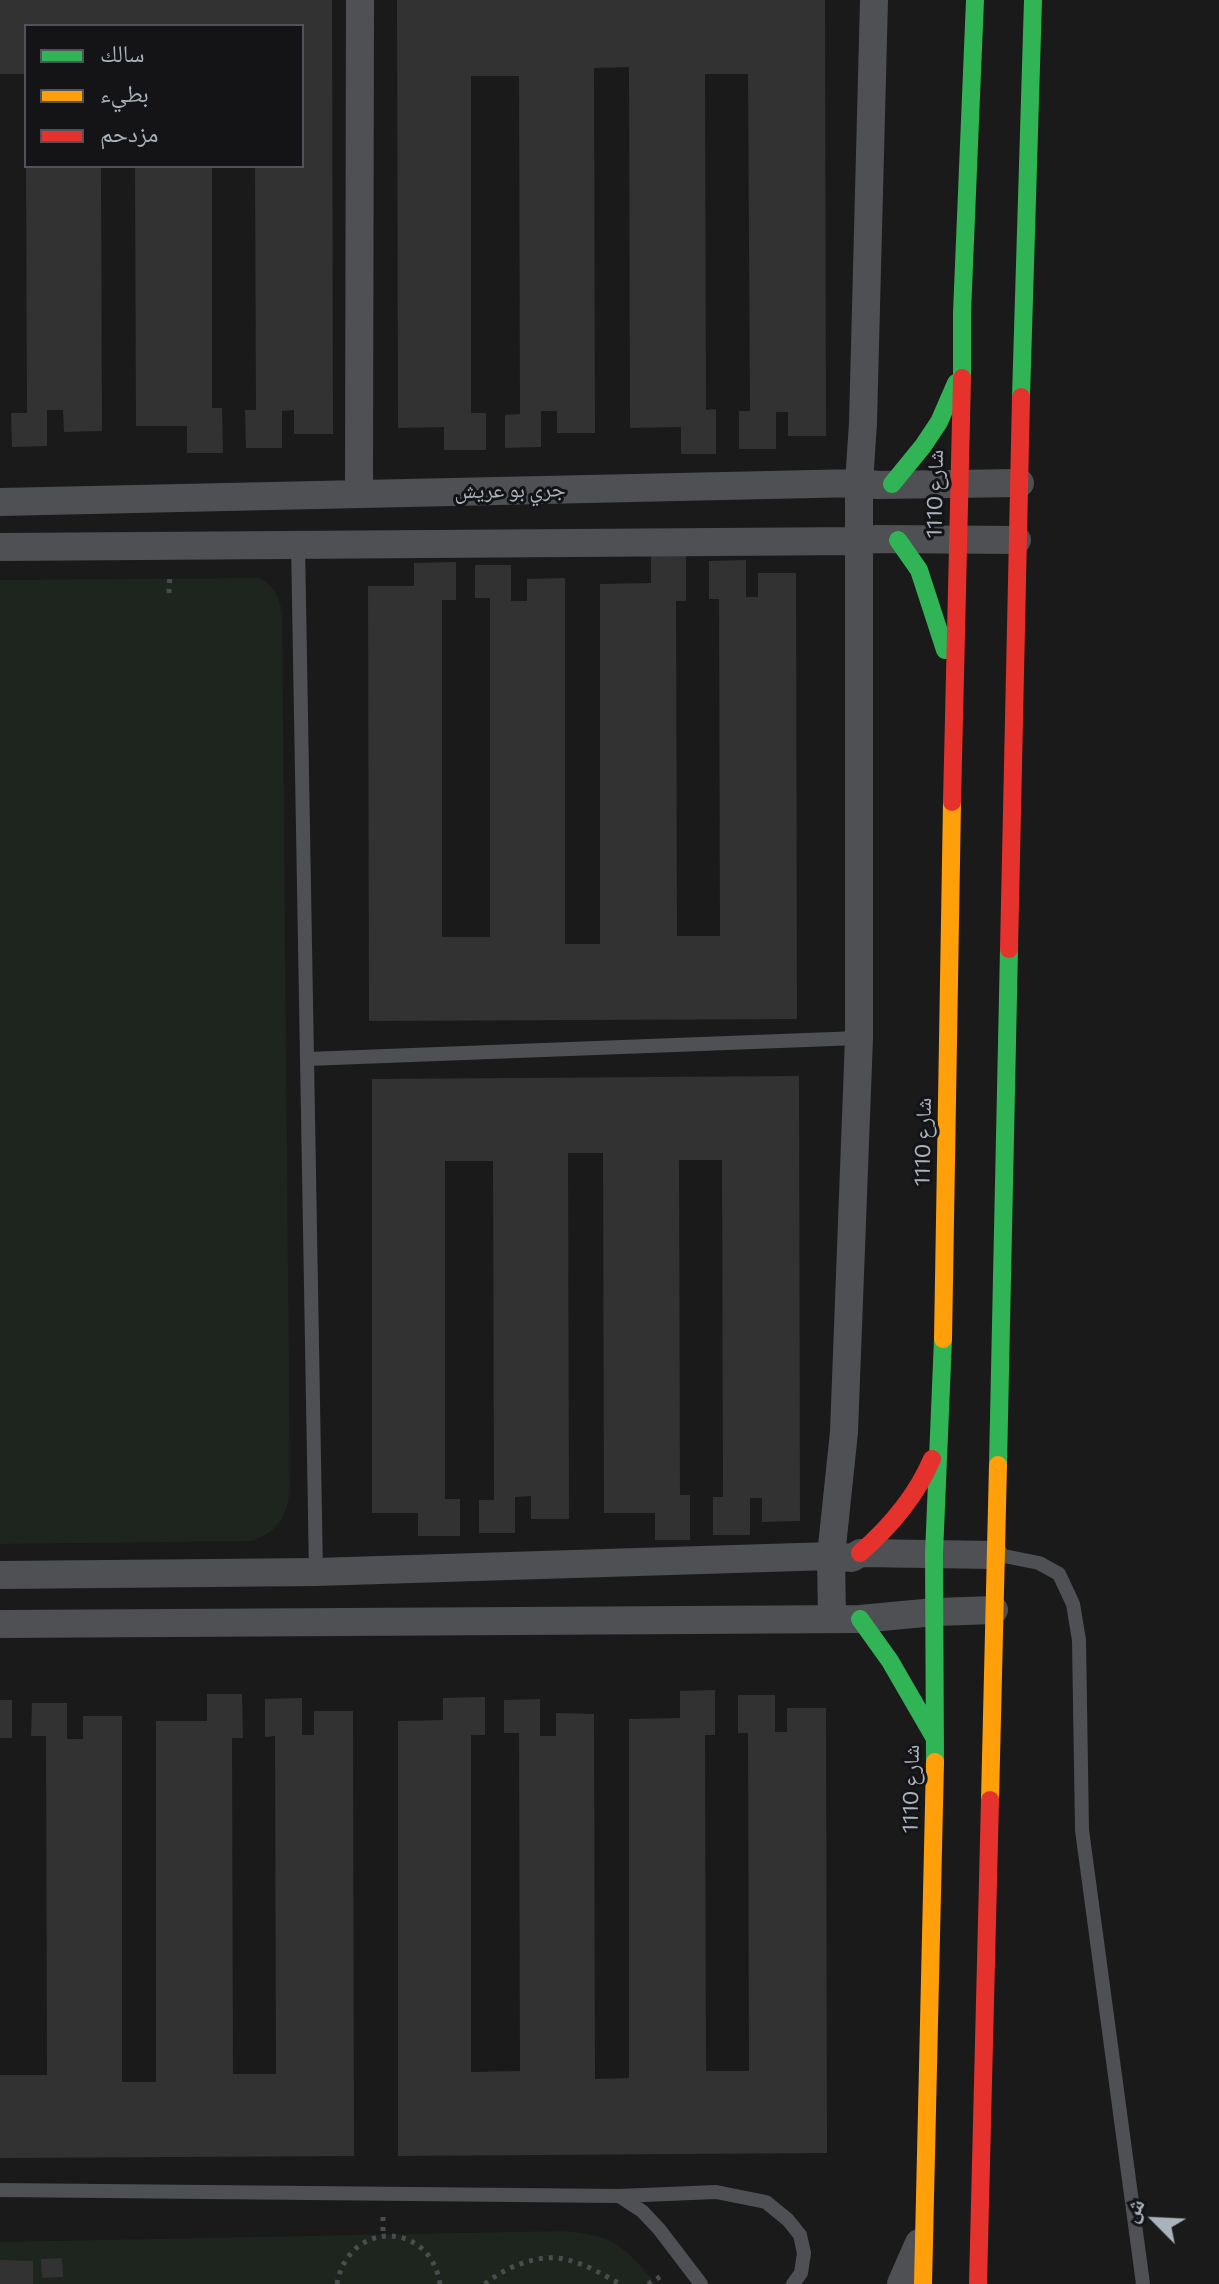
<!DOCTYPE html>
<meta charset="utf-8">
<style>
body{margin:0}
#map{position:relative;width:1219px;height:2284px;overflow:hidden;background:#1a1a1b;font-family:Commissioner,"Noto Naskh Arabic",sans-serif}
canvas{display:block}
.legend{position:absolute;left:24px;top:24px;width:280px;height:144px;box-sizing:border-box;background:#141417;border:2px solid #505359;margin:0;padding:10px 14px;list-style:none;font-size:24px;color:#aab2bc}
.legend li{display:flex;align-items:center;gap:16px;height:40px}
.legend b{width:40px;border:2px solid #505359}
.north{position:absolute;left:1115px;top:2180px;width:80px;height:80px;-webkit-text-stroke:6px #141417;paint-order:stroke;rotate:294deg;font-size:22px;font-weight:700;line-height:32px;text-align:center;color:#aab2bc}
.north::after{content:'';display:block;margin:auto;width:28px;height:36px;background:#aab2bc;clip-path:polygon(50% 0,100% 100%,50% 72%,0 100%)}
</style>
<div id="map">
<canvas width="1219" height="2284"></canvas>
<ul class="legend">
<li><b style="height:10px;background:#30b455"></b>سالك</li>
<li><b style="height:10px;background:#ff9f0a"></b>بطيء</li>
<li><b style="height:10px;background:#e5322d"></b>مزدحم</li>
</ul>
<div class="north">ش</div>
</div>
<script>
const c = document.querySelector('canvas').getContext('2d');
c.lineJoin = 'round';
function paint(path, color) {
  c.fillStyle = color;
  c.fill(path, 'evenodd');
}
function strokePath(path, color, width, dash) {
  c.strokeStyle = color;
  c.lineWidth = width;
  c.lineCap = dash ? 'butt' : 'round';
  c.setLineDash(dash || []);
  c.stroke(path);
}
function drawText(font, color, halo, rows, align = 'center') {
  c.font = font + ' Commissioner,"Noto Naskh Arabic",sans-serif';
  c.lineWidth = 6;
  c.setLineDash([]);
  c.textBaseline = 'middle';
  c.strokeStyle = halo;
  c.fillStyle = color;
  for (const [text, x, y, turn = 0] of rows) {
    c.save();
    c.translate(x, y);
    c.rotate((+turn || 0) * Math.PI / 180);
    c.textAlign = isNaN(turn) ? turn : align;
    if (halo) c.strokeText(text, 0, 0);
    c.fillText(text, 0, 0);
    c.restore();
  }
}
paint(new Path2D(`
 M259,578C274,585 279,597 282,612L290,1491C285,1519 280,1529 253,1541L0,1544V580Z
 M563,2231C579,2233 600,2234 614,2243C630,2252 644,2270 656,2284H0V2242Z`), '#1d251e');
paint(new Path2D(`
 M0,0H332L333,434H294V410L282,411V448H246L245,410H256L255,166H302V26H26V74H0Z
 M397,0H825L826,436H788V412H776V449H739V411H750L748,74H705L706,410L716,409V454H681V427L630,428L629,67L594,68L595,433H557V411H541V447L505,448V415L520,414L519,76H471V413H486V450H444V427L398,428Z
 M26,166H101L102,431L64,432L63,410H47V446L12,447L11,413H27Z
 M135,166H212V408H222L223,453H187V426H136Z
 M651,556H686V601H676L677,936H720L719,599H709V561L746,560V597H758V573H796L797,1019L369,1021L368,586H414V563L456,562V600H442V937H490V598H475V565H511V601H527V579L565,578V944H600V584L651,583Z
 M799,1076L800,1521L762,1522V1498H750V1535H713V1497H723L722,1160H679L680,1495H690V1540H655V1513H604L603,1153H568L569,1519H531V1496L515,1497V1533H479V1500H494L493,1161H445V1499H460V1536H418V1513H372V1079Z
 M715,1690V1735H705L706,2071H749L748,1733H738V1695H775V1732H787V1708H826L827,2153L398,2156V1721L443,1720V1698L485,1697V1735H471V2072L520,2071L519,1733H504V1700L540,1699V1736H556V1713L594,1714L595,2079L629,2078V1719L680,1718V1691Z
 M207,1694H242L243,1738H232L233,2074H276L275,1736L265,1737V1699L302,1698V1735H314V1711H353L354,2156L0,2158V2075H47L46,1736H31L32,1703H67V1739H83V1716H122V2082H156V1721H207Z
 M0,1700H12V1738H0Z
 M62,2258L63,2277L42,2278L41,2259Z
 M0,2260L33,2261V2284H0Z`), '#323233');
strokePath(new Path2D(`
 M169,593L170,574
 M383,2217V2236
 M337,2284C348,2220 430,2220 440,2284
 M485,2284C505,2267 541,2252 568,2260C585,2264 604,2275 620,2284
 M648,2284L665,2274`), '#4a4c4e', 5, [4, 6]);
strokePath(new Path2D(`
 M298,544L316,1572
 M307,1059L859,1038
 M999,1555L1039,1563L1059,1574L1073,1604L1079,1640L1082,1830L1143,2284
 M0,2190L619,2196L716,2192L766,2202L788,2220L800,2235L804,2253L801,2273L793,2284
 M619,2196L642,2211L659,2229L701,2284`), '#4e5054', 14);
strokePath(new Path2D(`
 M359,493L360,0
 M0,502L859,483L878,485L1020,483
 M0,547L858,541L877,539L1017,540
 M0,1575L316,1572L831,1556L852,1558L860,1553L994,1555
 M832,1618L831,1556L844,1432L859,1038V483L863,423L874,0
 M0,1624L860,1619L935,1612L994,1610
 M901,2284L919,2243`), '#4e5054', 28);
strokePath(new Path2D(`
 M962,378V313L975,0
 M1021,397L1033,0
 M892,484L923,446L939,422L956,383
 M898,540L919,570L945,650
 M998,1465L1009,949
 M860,1619L890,1661L934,1737
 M935,1762L934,1554L943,1339`), '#30b455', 18);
strokePath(new Path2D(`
 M943,1339L952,802
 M990,1800L998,1465
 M923,2284L935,1762`), '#ff9f0a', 18);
strokePath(new Path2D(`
 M952,802L962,378
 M1009,949L1021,397
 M860,1553C891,1526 916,1497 932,1459
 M978,2284L990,1800`), '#e5322d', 18);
drawText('22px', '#aab2bc', '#141417', [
 ["جري بو عريش",510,490,-1],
 ["شارع 1110",935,494,-89],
 ["شارع 1110",923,1142,-89],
 ["شارع 1110",911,1789,-89]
]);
</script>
